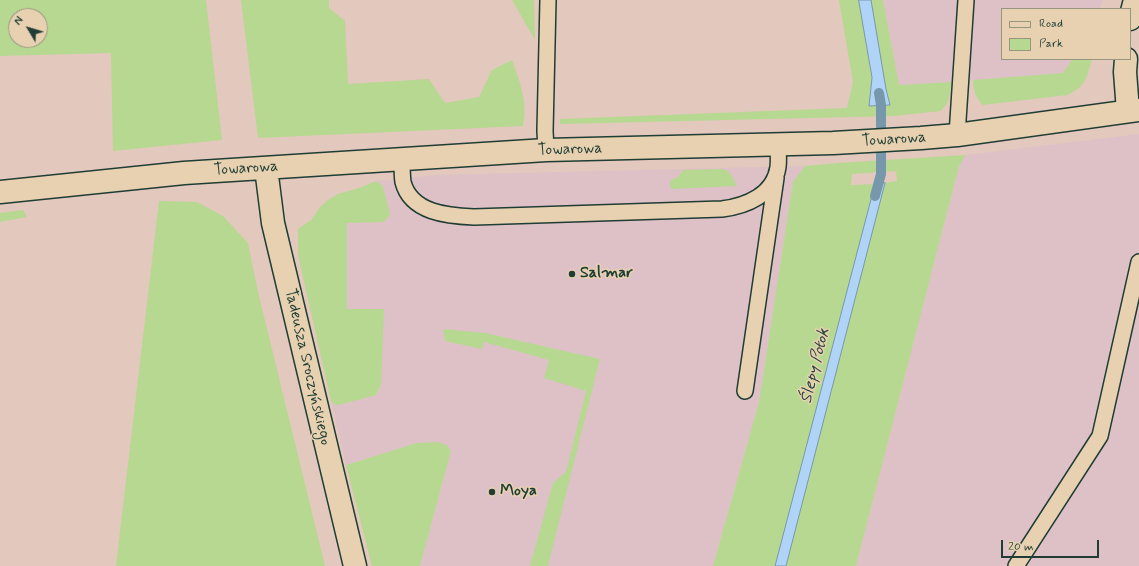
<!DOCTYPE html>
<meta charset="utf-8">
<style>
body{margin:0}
#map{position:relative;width:1139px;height:566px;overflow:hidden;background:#e2c8bd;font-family:Mynerve,sans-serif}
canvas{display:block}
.legend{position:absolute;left:1001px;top:8px;width:130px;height:52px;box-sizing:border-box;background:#e7d1b0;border:1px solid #97967e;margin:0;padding:5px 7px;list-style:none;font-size:12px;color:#1f3d34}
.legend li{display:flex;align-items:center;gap:8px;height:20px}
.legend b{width:20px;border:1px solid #97967e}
.north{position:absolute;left:8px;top:8px;width:40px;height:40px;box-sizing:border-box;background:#e7d1b0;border:1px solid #97967e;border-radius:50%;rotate:308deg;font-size:11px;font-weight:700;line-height:16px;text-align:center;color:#1f3d34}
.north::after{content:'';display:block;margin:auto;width:14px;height:18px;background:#1f3d34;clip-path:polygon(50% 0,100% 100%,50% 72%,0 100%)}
.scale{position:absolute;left:1001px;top:540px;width:98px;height:18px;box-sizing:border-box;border:2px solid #1f3d34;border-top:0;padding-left:5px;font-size:12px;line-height:14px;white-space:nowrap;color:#1f3d34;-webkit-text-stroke:3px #e7d1b0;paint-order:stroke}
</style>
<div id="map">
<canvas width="1139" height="566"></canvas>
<ul class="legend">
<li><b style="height:5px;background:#e7d1b0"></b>Road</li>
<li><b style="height:11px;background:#b7d891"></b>Park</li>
</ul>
<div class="north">N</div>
<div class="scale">20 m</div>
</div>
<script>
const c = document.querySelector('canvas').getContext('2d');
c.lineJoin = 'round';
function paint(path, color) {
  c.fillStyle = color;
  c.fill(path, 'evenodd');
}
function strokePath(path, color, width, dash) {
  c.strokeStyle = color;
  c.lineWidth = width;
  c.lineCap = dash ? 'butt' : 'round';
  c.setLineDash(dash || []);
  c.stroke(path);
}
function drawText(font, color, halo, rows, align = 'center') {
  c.font = font + ' Mynerve,sans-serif';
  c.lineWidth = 3;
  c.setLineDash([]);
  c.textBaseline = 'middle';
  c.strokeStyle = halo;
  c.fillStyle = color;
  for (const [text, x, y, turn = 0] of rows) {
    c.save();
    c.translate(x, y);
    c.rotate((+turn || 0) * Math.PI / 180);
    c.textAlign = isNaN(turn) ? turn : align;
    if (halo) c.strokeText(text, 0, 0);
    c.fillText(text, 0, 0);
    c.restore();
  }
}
paint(new Path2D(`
 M883,0H1103L1100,9H1002V59H1073L1063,73L899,86Z
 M1139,134V566H856L959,166L966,155Z
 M805,166L793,182L759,402L713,566H420L451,451L417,443L346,465L331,401L335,405H339L376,395L379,391L384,309H347V222H384L383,186L376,181L435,175Z`), '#dec1c6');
paint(new Path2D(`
 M0,0H206L222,140L113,151L111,53L0,56ZM16,16H40V40H16Z
 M241,0H329V8L345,21L348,84L429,79L445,103L479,97L492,70L512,60C520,82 528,103 523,126L258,138Z
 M512,0H534L535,40Z
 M839,0H859L872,78L869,106L890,105L886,89L871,0H883L899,85L952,82L948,102L941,111L894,116L560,124V119L847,108L853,82Z
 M1073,59H1092C1087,77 1086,87 1067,95L983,105C976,99 973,89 973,80L1063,73Z
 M966,155L959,166L856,566H786L885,183L897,181L896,171L852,174L851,185L875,184L775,566H713L759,402L793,182L805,166L838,163Z
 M724,169L731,174L737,186L671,189L670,181L678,177L683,170Z
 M376,181L383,186L390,215L384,222L347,223V309H384L381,385L376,395L339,405H335L331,401L298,255V229L311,220L320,207L328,200L338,194L362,187Z
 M159,201L197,202L223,216L248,243L258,292L325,566H116Z
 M23,210L27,217L0,222V213Z
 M443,329L485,333L600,359L548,566H530L553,483L566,472L586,391L544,378L549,360L484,342L482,349L445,341Z
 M437,442L447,445L451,451L420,566H372L346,465L417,443Z`), '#b7d891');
const water = new Path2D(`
 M859,0H871L886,89L890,105L869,106L872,78Z
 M885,183L786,566H775L875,184Z`);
paint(water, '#b0d4f8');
strokePath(water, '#7698aa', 1);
strokePath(new Path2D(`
 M875,196L881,174V105L879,93`), '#7698aa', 10);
const lane = new Path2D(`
 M957,135L966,0
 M546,150L545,131L548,0
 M402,160C402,167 402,175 403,182C411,213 448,216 474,217L722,209C746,206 774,195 778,167C779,160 778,152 778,145
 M745,391L776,178
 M1016,566L1100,436L1139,262`);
const street = new Path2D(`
 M1130,19L1135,0
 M1126,59L1125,72L1128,111
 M266,168L273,223L355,566
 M0,192L184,173L546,150L833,143L921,138L957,135L1139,110`);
strokePath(lane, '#1f3d34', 18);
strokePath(street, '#1f3d34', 25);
strokePath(lane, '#e7d1b0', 15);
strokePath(street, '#e7d1b0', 22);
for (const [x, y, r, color] of [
 [572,274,4,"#1f3d34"],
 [492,492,4,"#1f3d34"]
]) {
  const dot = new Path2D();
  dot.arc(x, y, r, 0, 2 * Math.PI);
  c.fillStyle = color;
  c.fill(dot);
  strokePath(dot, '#e7d1b0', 1.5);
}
drawText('16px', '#1f3d34', '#e7d1b0', [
 ["Towarowa",894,140,-4],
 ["Towarowa",570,150,-2],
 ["Towarowa",246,169,-4],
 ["Tadeusza Sroczyńskiego",307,367,77]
]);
drawText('bold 16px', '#1f3d34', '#e7d1b0', [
 ["Salmar",580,274],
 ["Moya",500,492]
], 'left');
drawText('italic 17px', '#26453e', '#e7d1b0', [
 ["Ślepy Potok",816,366,-76]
]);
</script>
